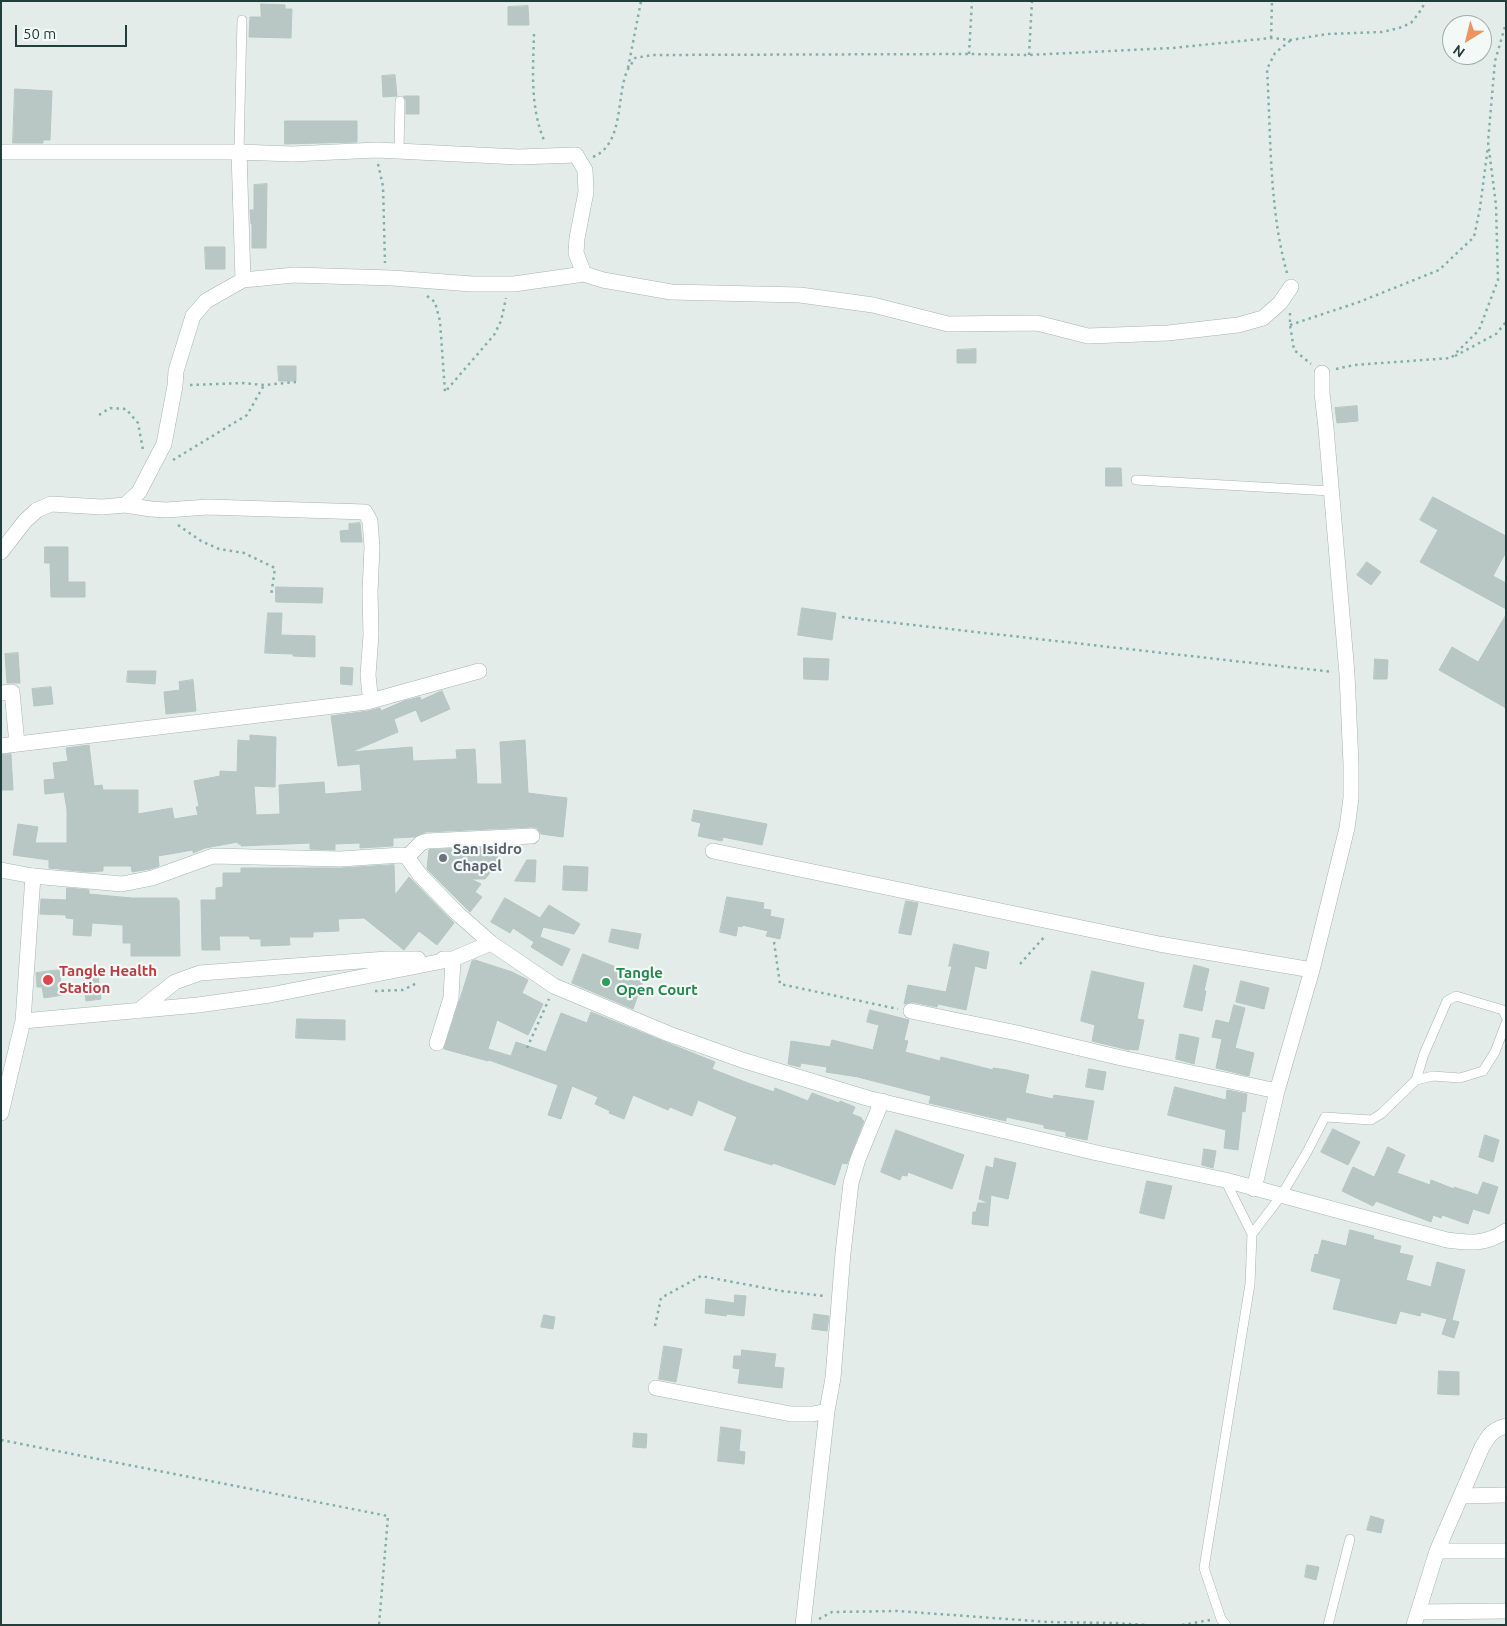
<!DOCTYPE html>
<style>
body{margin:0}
#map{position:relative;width:1507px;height:1626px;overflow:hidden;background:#e3ece9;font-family:Ubuntu,sans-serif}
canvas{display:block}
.frame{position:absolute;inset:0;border:2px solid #233d3a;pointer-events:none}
.north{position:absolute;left:1442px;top:15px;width:50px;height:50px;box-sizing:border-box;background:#f3f9f7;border:1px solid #a0aeab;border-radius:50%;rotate:216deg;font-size:14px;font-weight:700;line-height:20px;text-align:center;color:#233d3a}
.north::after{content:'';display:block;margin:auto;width:18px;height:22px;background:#ed9560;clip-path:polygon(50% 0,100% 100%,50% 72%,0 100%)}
.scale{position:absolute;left:15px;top:25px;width:112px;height:22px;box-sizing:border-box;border:2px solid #233d3a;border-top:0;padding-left:6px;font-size:15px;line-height:18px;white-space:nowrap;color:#233d3a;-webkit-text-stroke:4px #f3f9f7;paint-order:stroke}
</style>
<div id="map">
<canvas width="1507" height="1626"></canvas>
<div class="frame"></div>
<div class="north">N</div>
<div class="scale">50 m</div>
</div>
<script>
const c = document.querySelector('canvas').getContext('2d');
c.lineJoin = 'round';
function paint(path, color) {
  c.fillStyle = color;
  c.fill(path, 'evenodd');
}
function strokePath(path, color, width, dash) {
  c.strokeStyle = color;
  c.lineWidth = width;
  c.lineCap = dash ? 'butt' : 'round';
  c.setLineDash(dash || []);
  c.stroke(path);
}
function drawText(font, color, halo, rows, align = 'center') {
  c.font = font + ' Ubuntu,sans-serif';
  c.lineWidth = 4.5;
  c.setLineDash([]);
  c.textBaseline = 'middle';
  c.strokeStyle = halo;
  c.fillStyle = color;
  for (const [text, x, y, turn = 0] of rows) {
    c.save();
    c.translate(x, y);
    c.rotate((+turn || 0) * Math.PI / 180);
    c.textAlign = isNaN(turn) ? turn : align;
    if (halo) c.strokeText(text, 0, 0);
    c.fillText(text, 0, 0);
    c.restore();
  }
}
const building = new Path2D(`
 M261,4L285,5V9H292L291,38L249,37L250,17H261Z
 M528,6L529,25H508V7Z
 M395,75L397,96L383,97L382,76Z
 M15,89L52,91L50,140H43V143H13Z
 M404,96H419V114H406V101Z
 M285,121H357V142L285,144Z
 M267,184L266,248H252V224H251L250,210H254V185Z
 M205,247H225V269H206Z
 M976,349V363H957V350Z
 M278,366H296V381H279Z
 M1357,406L1358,421L1337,423L1335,408Z
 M1106,468H1121L1122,486H1106Z
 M1433,497L1506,536V552L1493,576L1506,583V609L1420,562L1438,530L1420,520Z
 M360,523L362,542H341L340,531L349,530V524Z
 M45,547H68V582H85V597H51L50,563H45Z
 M1367,562L1381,572L1371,585L1357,575Z
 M276,587L323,588L322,603L276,602Z
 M802,608L836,613L832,640L798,635Z
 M268,613H282L281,635L315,636V657L293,656V654L265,653Z
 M1506,615V708L1439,670L1452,647L1478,662Z
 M18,653L20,683H7L5,654Z
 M804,658L829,659L828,680L804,679Z
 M1375,659L1388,660L1387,679H1374Z
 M341,667L353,668L352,685L341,684Z
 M128,671H156L155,684L127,682Z
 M193,680L196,711L166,714L164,692L180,690L179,682Z
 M51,687L53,704L34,706L32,689Z
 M442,691L450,709L421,722L416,710L394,719L398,732L351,752L412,747L413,761L457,759L456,750L475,749L477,784H502L500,742L525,740L528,793L567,798L563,837L541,834L537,828L532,827L426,832L414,837L393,838V846L360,848V843L335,844V850L310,849V843L241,846V844H238V842L205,848L193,853V850L158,856L159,866L150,869L132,872L131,866H103V871L89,872L49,868V860L13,855L18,824L38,827L35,843H67V810L64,792L45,794L44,780L55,779L53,763L68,761L66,748L89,745L94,786L102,785L103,790H138V814L172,808L174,819L198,815L196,807L199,806L194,781L220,776V771L237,772L238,740L250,741V735L276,737L275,787L254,786L256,815L280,814L279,785L324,782L325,794L362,791L360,764L338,766L331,716L368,711L380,708L381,711L404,701L420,697L421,700Z
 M11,754L13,790H2L1,755Z
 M694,810L767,824L762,845L723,837L722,841L698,836L701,823L692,821Z
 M497,847V864L485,879H471L481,884L475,892L482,897L470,912L427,869L429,850Z
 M527,860H536L535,882L515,881Z
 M394,865L395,895L409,877L454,923L437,945L419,931L404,950L364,918L338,919L339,931L313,932V937H289L290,945L261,946V939H250L249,936H219L220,950H202L201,900H216V888L223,887V873H241V868H341Z
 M564,866L588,867L587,891L563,890Z
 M67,888L89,890V894L132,898H177V900H179L180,956H131V943H123V925L92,923L91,936L73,935L74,919L66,918V915L40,914L41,899L66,900Z
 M727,897L764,903L763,909L771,910L770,916L784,919L780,939L766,936L768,931L742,925V927L738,926L736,936L720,932Z
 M505,898L540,918L549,905L580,924L574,934L543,927L540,937L570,949L562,966L531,947L534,942L513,928L510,933L491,922Z
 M906,901L918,903L911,935L899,933Z
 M612,929L641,934L638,949L609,942Z
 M954,944L989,952L986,969L975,966L966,1010L938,1004L937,1007L912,1002L904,1004L908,985L946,992L952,966H949Z
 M583,954L644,978L633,1009L572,983Z
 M475,960L512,972L528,980L522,993L543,1004L528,1035L497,1020L488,1049L511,1056L516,1042L546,1052L561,1013L587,1023L591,1012L715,1062L712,1069L748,1083L774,1092L775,1088L808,1101L812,1093L839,1103L840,1101L855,1107L852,1114L862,1118L861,1119L864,1121L847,1164L842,1163L835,1185L773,1163L772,1165L724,1150L737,1117L698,1100L692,1116L670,1107L668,1110L633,1095L624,1119L609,1113L610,1111L595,1104L598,1097L572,1086L561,1119L548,1115L558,1085L489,1060L488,1061L444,1049L472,961Z
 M1194,965L1209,969L1204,991H1206L1202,1011L1184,1007Z
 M97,968L101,999L86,1001L82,970Z
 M59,970L63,995L44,998L42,987H37L36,973Z
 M1092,971L1144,983L1137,1019L1144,1020L1138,1050L1129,1049V1050L1092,1041L1095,1025L1081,1021Z
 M1241,981L1269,988L1264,1009L1236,1002Z
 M1234,1005L1245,1008L1235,1048L1254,1053L1249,1076L1216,1068L1222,1039L1212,1037L1216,1020L1229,1023Z
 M870,1010L909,1020L904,1040L908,1041L905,1052L940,1061L941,1057L993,1070V1068L1007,1070L1029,1075L1025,1093L1053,1099L1054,1095L1094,1101L1087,1140L1066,1136V1132L1044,1128V1125L1006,1117V1121L929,1103L931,1096L858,1077L826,1072L827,1067L801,1063L800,1067L788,1064L791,1041L830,1047L832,1040L873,1050L879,1025L867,1022Z
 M297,1019L345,1020V1040L296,1038Z
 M1180,1034L1199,1038L1194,1064L1176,1059Z
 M1089,1069L1106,1072L1103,1090L1086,1087Z
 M1175,1087L1226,1100L1227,1090L1247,1094L1245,1112L1242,1111L1238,1150L1224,1148L1226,1130L1168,1115Z
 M1333,1129L1360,1142L1348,1165L1321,1152Z
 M896,1130L964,1155L952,1189L908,1172L907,1176L902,1175L900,1180L881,1172Z
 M1485,1135L1499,1140L1493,1162L1479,1157Z
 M1388,1147L1405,1155L1397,1173L1430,1185L1431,1180L1454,1189V1187L1478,1195L1483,1182L1498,1187L1489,1214L1473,1209L1468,1224L1442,1215L1441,1218L1433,1215L1431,1222L1376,1201L1373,1206L1342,1191L1353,1167L1374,1177Z
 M1204,1149L1216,1151L1213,1168L1202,1165Z
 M995,1158L1016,1163L1008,1199L991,1195L988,1226L972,1224L973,1212H976L978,1203H989L979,1199L986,1166L993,1168Z
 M1147,1181L1172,1186L1164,1219L1140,1213Z
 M1350,1230L1374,1236L1373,1239L1401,1246L1399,1253L1413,1256L1406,1280L1431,1287L1437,1262L1465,1270L1452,1320L1459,1322L1454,1338L1442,1334L1447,1319L1421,1312L1420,1316L1400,1311L1396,1324L1333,1309L1341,1279L1311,1271L1315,1254L1318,1255L1322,1240L1346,1246Z
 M735,1295L746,1296L744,1316L727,1314L726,1316L705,1313L706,1299L734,1303Z
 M814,1314L829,1316L827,1331L812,1329Z
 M544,1315L555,1317L553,1329L541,1327Z
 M664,1346L682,1349L676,1382L659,1379Z
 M742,1350L776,1354L774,1367L784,1368L782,1388L738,1383L740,1369L733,1368L734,1356H741Z
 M1439,1371L1459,1372V1395L1438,1394Z
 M721,1427L741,1430L739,1451L745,1452L744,1464L718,1461Z
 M634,1433L647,1434L646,1448L633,1447Z
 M1371,1516L1384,1520L1381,1533L1367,1530Z
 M1307,1565L1319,1567L1316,1580L1305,1577Z`);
paint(building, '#b8c7c3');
strokePath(building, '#b5c6c1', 1);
const lane = new Path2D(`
 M239,152L242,20
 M399,152L400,101
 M1136,480L1331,491
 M1506,1017L1503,1010L1456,996L1447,1001L1424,1054L1416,1080L1433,1076L1460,1078L1483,1071L1495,1052L1506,1023
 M1225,1180L1252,1234L1250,1284L1204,1568L1221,1619L1226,1625
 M1252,1234L1281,1196L1307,1152L1325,1117L1371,1120L1381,1114L1416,1080
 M1328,1625L1350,1539`);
const street = new Path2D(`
 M1,152H239L292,154L377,150L518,157L576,155L585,170L586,192L577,238L576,253L584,274
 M239,152L243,280
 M125,505L151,509L166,510L208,507L365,512L370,521L372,547L370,592L371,635L368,675L370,695V699L367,702
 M1,552L25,521L37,510L51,504L102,507L125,505L139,492L164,444L175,386L176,371L193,316L206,301L243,280L294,275L392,278L472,284H514L584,274L603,280L671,292L800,295L873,305L948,324L1037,323L1088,336L1168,333L1238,325L1263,318L1280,303L1291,287
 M1,693L12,692L17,744
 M1,746L367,702L479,671
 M713,851L1159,944L1312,970
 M407,857L421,843L427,841L532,836
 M443,959H453L491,943
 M138,1011L175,982L200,973L387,959H418
 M911,1011L1017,1033L1117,1057L1277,1091
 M23,1021L198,1005L270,995L453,959L451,998L437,1043
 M1,1113L23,1021L33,876
 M1254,1189L1277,1091L1312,970L1347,828L1351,798V764L1347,674L1326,428L1322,393V373
 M656,1388L791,1414H813L827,1411L833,1378L843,1253L851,1183L858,1159L882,1101
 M1461,1496L1506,1495
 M1437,1551H1506
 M1418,1612L1506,1611
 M803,1625L827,1411
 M1414,1625L1437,1551L1482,1447C1489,1435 1492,1430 1506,1426`);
const secondary = new Path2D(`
 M1,870L33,876L122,884L152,878L213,856L340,859L402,855L407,857L420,875L457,913L491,943L554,986L669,1034L742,1060L867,1098L1097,1153L1225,1180L1447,1240C1471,1243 1484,1245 1506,1231`);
strokePath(lane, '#a6b4b1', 10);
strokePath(street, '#a6b4b1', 16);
strokePath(secondary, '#a2b8b3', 16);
strokePath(new Path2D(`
 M534,34C533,70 530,107 544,140
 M1271,38L1272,1
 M969,54L972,1
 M1029,55L1032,1
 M628,68L641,1
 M593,157C624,144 616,98 627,71C629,67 633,62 635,58L652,55L969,54L1029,55L1172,48L1271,38L1291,40L1327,34L1382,32L1399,28L1411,23L1419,13L1426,1
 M378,164L383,186L385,263
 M1287,273C1269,209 1271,136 1267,69L1275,53L1291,40
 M427,296L435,302L440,321L445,392L494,335L501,321L506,298
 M1290,313V325L1294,350L1311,364
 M1290,325L1359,302L1439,270L1474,237L1480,208L1488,146
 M1455,356L1496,334L1506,322
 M1336,369L1354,365L1451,358L1479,330L1498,280L1496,205L1488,142L1495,61L1506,23
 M190,385L243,383L264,385L296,382
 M99,415L110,408L126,409L138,423L143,450
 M173,460L247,415L264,385
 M178,525L201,541L219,549L244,553L275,568L271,596
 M842,617L1333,672
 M774,942L780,984L898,1009
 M1020,964L1046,935
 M375,991L403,990L417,983
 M527,1048L549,999
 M655,1326L661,1298L701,1276L781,1291L825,1296
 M1,1440L388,1516L379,1625
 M819,1619L832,1612L897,1611L1048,1622L1114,1623L1147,1625
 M1182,1625L1210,1620`), '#84afa7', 2.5, [2.5, 4]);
strokePath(lane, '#fff', 9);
strokePath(street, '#fff', 15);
strokePath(secondary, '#fff', 15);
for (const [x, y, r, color] of [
 [443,858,5,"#6b7280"],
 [48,980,6,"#e0444e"],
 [606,982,5,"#2e9e5b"]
]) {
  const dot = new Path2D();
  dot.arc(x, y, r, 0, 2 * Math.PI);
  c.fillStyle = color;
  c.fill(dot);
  strokePath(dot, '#f3f9f7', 2);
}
drawText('bold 15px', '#5b616d', '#f3f9f7', [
 ["San Isidro",453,849],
 ["Chapel",453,866]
], 'left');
drawText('bold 15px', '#be3a42', '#f3f9f7', [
 ["Tangle Health",59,971],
 ["Station",59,988]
], 'left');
drawText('bold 15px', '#27864d', '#f3f9f7', [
 ["Tangle",616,973],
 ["Open Court",616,990]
], 'left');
</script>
